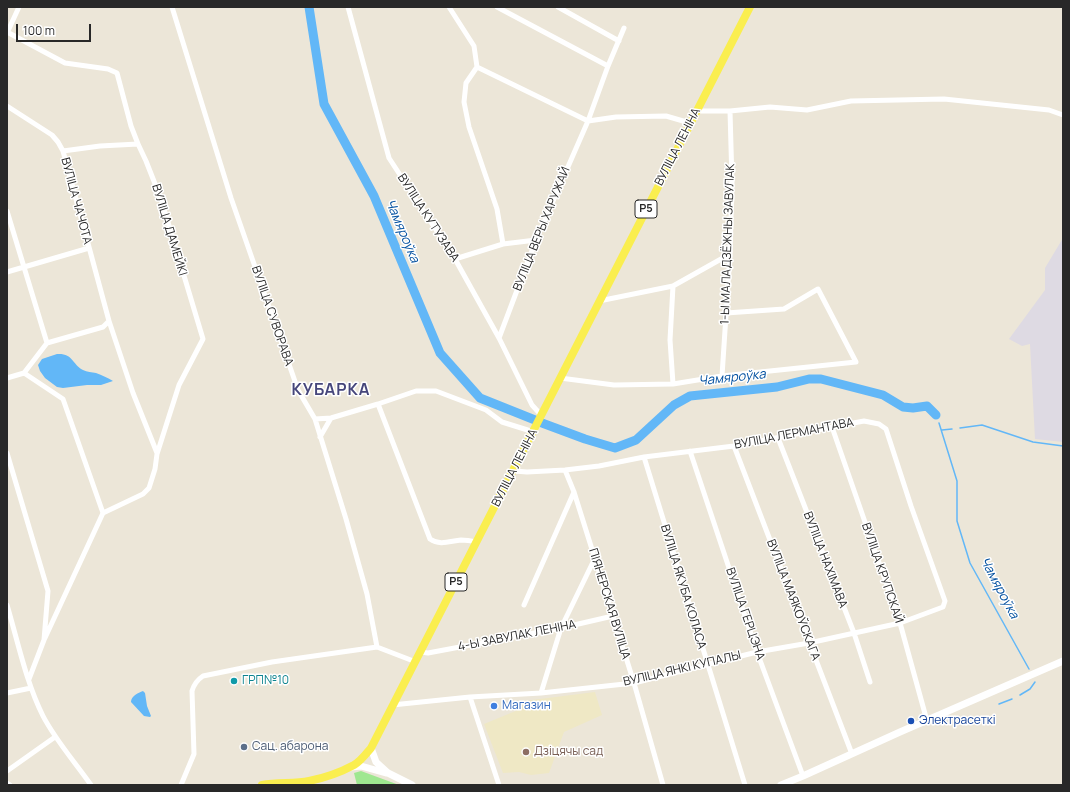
<!DOCTYPE html>
<meta charset="utf-8">
<style>
body{margin:0}
#map{position:relative;width:1070px;height:792px;overflow:hidden;background:#ece6d8;font-family:Manrope,sans-serif}
canvas{display:block}
.frame{position:absolute;inset:0;border:8px solid #282828;pointer-events:none}
.scale{position:absolute;left:16px;top:24px;width:75px;height:18px;box-sizing:border-box;border:2px solid #282828;border-top:0;padding-left:5px;font-size:12px;line-height:14px;white-space:nowrap;color:#282828;-webkit-text-stroke:3px #fff;paint-order:stroke}
</style>
<div id="map">
<canvas width="1070" height="792"></canvas>
<div class="frame"></div>
<div class="scale">100 m</div>
</div>
<script>
const c = document.querySelector('canvas').getContext('2d');
c.lineJoin = 'round';
function paint(path, color) {
  c.fillStyle = color;
  c.fill(path, 'evenodd');
}
function strokePath(path, color, width, dash) {
  c.strokeStyle = color;
  c.lineWidth = width;
  c.lineCap = dash ? 'butt' : 'round';
  c.setLineDash(dash || []);
  c.stroke(path);
}
function drawText(font, color, halo, rows, align = 'center') {
  c.font = font + ' Manrope,sans-serif';
  c.lineWidth = 3;
  c.setLineDash([]);
  c.textBaseline = 'middle';
  c.strokeStyle = halo;
  c.fillStyle = color;
  for (const [text, x, y, turn = 0] of rows) {
    c.save();
    c.translate(x, y);
    c.rotate((+turn || 0) * Math.PI / 180);
    c.textAlign = isNaN(turn) ? turn : align;
    if (halo) c.strokeText(text, 0, 0);
    c.fillText(text, 0, 0);
    c.restore();
  }
}
paint(new Path2D(`
 M1063,238V442L1035,439L1030,344L1022,346L1009,339L1045,290V268Z`), '#dedae3');
paint(new Path2D(`
 M595,692L602,715L564,732L549,773L531,775L519,772L503,773L484,724L518,710L516,702Z`), '#efe8c5');
paint(new Path2D(`
 M361,771L399,785H357L354,773Z`), '#9fe790');
paint(new Path2D(`
 M57,354C73,353 72,364 83,370C87,372 92,372 96,373C102,375 108,378 113,381L101,385H87L63,388L57,387L45,378L40,371L38,365L42,359Z
 M143,691L145,693L147,706L151,716L150,717L144,716L131,702C131,696 138,693 143,691Z`), '#62b7f7');
strokePath(new Path2D(`
 M939,423L957,481V521L970,563L1029,669
 M960,428L982,425L1033,442L1063,446
 M942,430L952,429
 M1020,695L1030,689L1035,682
 M999,704L1012,699`), '#62b7f7', 1.5);
strokePath(new Path2D(`
 M309,7L324,104L374,196L440,353L480,398L535,420
 M542,423L585,439L615,448L636,440L674,405L690,396L777,387L809,379H821L883,395L903,407L913,408L927,406L936,415`), '#62b7f7', 9);
strokePath(new Path2D(`
 M172,7L231,198L298,390L315,419L346,519L367,594L377,647
 M348,7L389,158L455,259L499,338L532,405L542,416
 M449,7L474,46L477,67L466,83L464,102L469,127L497,209L503,244
 M497,7L608,66
 M558,7L619,41
 M7,32L65,63L108,69L117,73L131,126L138,144
 M7,33L19,7
 M477,67L588,121L616,117L666,116L690,123
 M7,106L52,135L58,142L63,151L109,321L103,327L47,343
 M696,111H730L770,107L807,110L851,101L944,99L1049,110L1063,115
 M63,151L100,146L138,144L146,161L161,199L203,339L179,385L157,454L155,469L149,488L143,494L103,513
 M7,211L47,343L24,373
 M455,259L503,244L536,240
 M7,272L89,248
 M599,301L673,286
 M109,321L133,393L157,453
 M499,338L536,240L588,121L608,66L624,28
 M722,376L730,254L732,182L730,111
 M7,378L24,373L63,399L103,513
 M560,378L614,385L673,384L722,376L856,362L818,289L784,309L726,313
 M673,384L670,340L673,286L730,254
 M378,404L430,539C440,546 450,541 461,540C466,540 472,541 477,542
 M315,419L331,418L378,404L416,391H436L486,410L502,422L534,432
 M832,427L900,623L927,721
 M320,437L331,418
 M778,438L854,633L870,682
 M734,446L852,754
 M690,451L757,652L803,776
 M7,453L48,591L44,640
 M644,457L745,785
 M565,470L574,492L634,683L663,785
 M7,605C18,642 26,682 43,716C56,741 75,762 91,785
 M524,605L574,492
 M421,652L428,653L561,628L613,616
 M29,679L44,640L103,513
 M7,693L31,688
 M541,693L561,628L595,558
 M470,697L499,785
 M392,705L470,697L541,693L634,683L757,652L809,643L900,623L943,607L945,601L911,506L886,429L879,424L864,421L734,446L644,457L599,466L565,470L527,472L514,471
 M7,771L55,737
 M7,783L10,785
 M181,785L194,754L192,691C194,684 197,680 203,676L272,662L377,647L416,662`), '#fff', 5);
strokePath(new Path2D(`
 M371,748L376,762L388,773L412,785
 M351,767L361,766L386,773
 M781,785L803,776L900,732L1063,661`), '#fff', 7);
strokePath(new Path2D(`
 M262,785C278,782 294,784 309,781C324,778 341,772 354,765C361,761 366,754 371,748L750,7`), '#faee4f', 8);
for (const [x, y, r, color] of [
 [234,681,4,"#0f9aa8"],
 [494,706,4,"#3f7fe0"],
 [911,721,4,"#1a4fb4"],
 [244,747,4,"#5c6f8a"],
 [526,752,4,"#8d6e63"]
]) {
  const dot = new Path2D();
  dot.arc(x, y, r, 0, 2 * Math.PI);
  c.fillStyle = color;
  c.fill(dot);
  strokePath(dot, '#fff', 1.5);
}
for (const [x, y, w] of [
 [646,209,22],
 [456,582,22]
]) {
  const box = new Path2D();
  box.roundRect(x - w / 2, y - 9, w, 18, 3);
  c.fillStyle = '#fff';
  c.fill(box);
  strokePath(box, '#282828', 1);
}
drawText('bold 11px', '#282828', null, [
 ["Р5",646,209],
 ["Р5",456,582]
]);
drawText('12px', '#282828', '#fff', [
 ["ВУЛІЦА ЛЕНІНА",678,147,-63],
 ["ВУЛІЦА ЧАЧОТА",76,201,75],
 ["ВУЛІЦА КУТУЗАВА",428,218,57],
 ["ВУЛІЦА ВЕРЫ ХАРУЖАЙ",542,229,-68],
 ["ВУЛІЦА ДАМЕЙКІ",169,230,73],
 ["1-Ы МАЛАДЗЁЖНЫ ЗАВУЛАК",728,244,-88],
 ["ВУЛІЦА СУВОРАВА",272,316,71],
 ["ВУЛІЦА ЛЕРМАНТАВА",794,434,-11],
 ["ВУЛІЦА ЛЕНІНА",515,468,-63],
 ["ВУЛІЦА НАХІМАВА",825,560,69],
 ["ВУЛІЦА КРУПСКАЙ",882,573,71],
 ["ВУЛІЦА ЯКУБА КОЛАСА",683,587,73],
 ["ВУЛІЦА МАЯКОЎСКАГА",793,600,69],
 ["ПІЯНЕРСКАЯ ВУЛІЦА",609,604,73],
 ["ВУЛІЦА ГЕРЦЭНА",745,614,71],
 ["4-Ы ЗАВУЛАК ЛЕНІНА",517,636,-11],
 ["ВУЛІЦА ЯНКІ КУПАЛЫ",682,669,-13]
]);
drawText('12px', '#0d838f', '#fff', [
 ["ГРП№10",242,681]
], 'left');
drawText('12px', '#366cbe', '#fff', [
 ["Магазин",502,706]
], 'left');
drawText('12px', '#164399', '#fff', [
 ["Электрасеткі",919,721]
], 'left');
drawText('12px', '#4e5e75', '#fff', [
 ["Сац. абарона",252,747]
], 'left');
drawText('12px', '#785e54', '#fff', [
 ["Дзіцячы сад",534,752]
], 'left');
drawText('italic 13px', '#0451a0', '#fff', [
 ["Чамяроўка",402,231,67],
 ["Чамяроўка",732,378,-6],
 ["Чамяроўка",999,588,62]
]);
c.letterSpacing = '1px';
drawText('bold 16px', '#46467b', '#fff', [
 ["КУБАРКА",331,391]
]);
c.letterSpacing = '0px';
</script>
